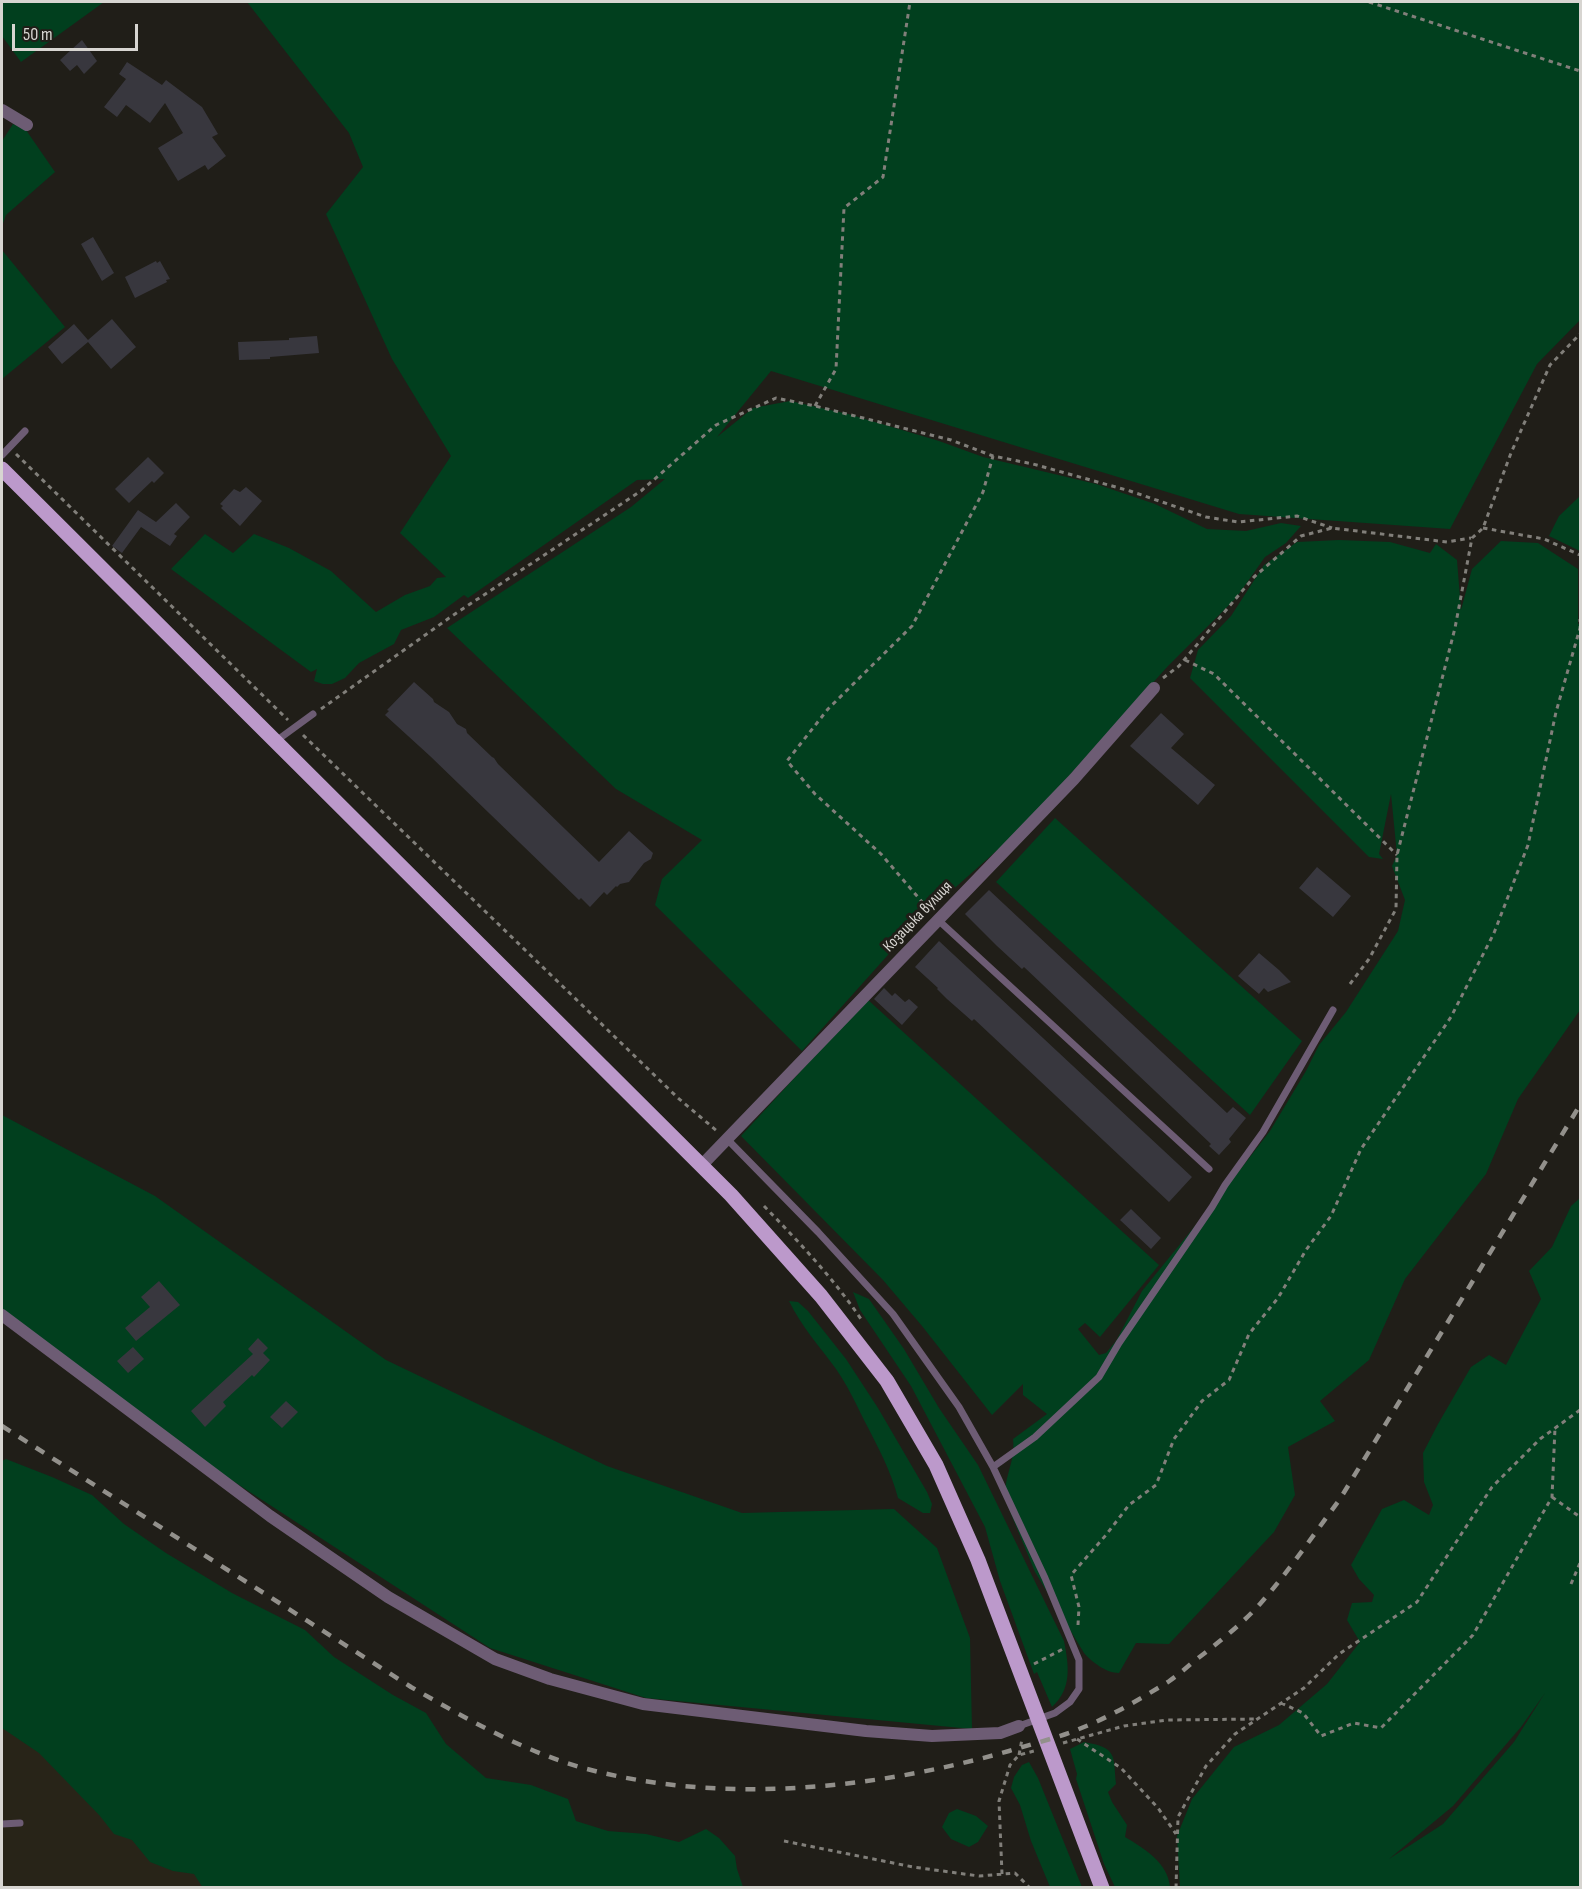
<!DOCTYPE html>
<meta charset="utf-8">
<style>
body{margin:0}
#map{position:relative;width:1582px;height:1889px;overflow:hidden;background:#201e18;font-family:"Sofia Sans Condensed",sans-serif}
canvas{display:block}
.frame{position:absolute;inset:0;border:3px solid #d7d5d1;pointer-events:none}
.scale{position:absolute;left:12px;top:24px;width:126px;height:27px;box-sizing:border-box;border:3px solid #d7d5d1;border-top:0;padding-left:8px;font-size:18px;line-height:21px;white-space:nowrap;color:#d7d5d1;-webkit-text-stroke:4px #201e18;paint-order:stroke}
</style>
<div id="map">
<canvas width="1582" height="1889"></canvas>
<div class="frame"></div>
<div class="scale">50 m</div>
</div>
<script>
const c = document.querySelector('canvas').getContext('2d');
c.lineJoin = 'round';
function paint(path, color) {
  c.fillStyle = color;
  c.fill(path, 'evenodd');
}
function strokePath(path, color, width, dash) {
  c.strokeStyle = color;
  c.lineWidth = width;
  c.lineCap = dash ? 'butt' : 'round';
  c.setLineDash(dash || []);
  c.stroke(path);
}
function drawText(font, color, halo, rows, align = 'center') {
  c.font = font + ' "Sofia Sans Condensed",sans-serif';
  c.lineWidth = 6;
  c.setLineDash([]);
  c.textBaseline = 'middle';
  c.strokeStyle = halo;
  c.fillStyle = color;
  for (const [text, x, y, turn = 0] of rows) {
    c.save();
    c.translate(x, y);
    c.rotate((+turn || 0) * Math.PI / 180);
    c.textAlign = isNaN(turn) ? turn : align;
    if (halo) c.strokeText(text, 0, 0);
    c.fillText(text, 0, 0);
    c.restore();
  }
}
paint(new Path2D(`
 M2,1717L212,1887H2Z`), '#282418');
paint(new Path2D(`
 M2,2H104L21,62L2,36Z
 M247,2H1580V320L1537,364L1450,529L1239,514L771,371L717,437L753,408L790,401L848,414L939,441L983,457L1096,484L1155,504L1207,529L1246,531L1281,523L1301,526L1286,543L1265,557L1236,598L1168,666L1021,829L921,918L802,1051L655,905L662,879L702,840L616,789L447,628L631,507L665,479L637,480L468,598L464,595L434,617L401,630L394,644L359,663L345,678L332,684H323L314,681L317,669L311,672L171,569L205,534L233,553L254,534L289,548L331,571L376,612L405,595L430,586L437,578L446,577L400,533L451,456L392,359L326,214L363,167L349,133Z
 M13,124L26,130L55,172L6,215L2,226V141Z
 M2,250L65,327L2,379Z
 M1580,496V551L1549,536L1559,516Z
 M1339,540L1390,542L1430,553L1436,544L1457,560L1461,610L1472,569L1501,541L1538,543L1578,569V624H1580V1010L1518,1099L1486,1174L1405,1279L1369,1360L1320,1401L1335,1421L1288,1447L1295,1495L1274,1532L1169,1644L1136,1643L1119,1673C1106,1673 1092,1662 1084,1653L1035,1572L1006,1502C1002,1478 1016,1463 1013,1439L1047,1414L1023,1395V1384L992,1415L922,1326L883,1280L741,1136L867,999L1159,1265L1100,1337L1085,1323L1078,1329L1099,1355L1106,1353L1116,1341L1142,1291L1229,1184L1270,1131L1306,1071L1319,1045L1346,1012L1398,931L1405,900L1392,866L1397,855L1391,794L1379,854L1383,859L1369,857L1190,678L1198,650L1231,616L1264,565L1297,542Z
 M1055,818L1302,1041L1250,1115L996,882Z
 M2,1115L155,1196L386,1360L607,1466L742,1513L894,1509L937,1548L970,1638L972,1729L646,1698L490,1648L216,1470L2,1314Z
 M1580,1198V1887H1180L1177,1836L1192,1799L1234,1747L1279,1725L1327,1684L1360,1642L1347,1620L1352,1603L1372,1602L1374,1595L1359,1579L1351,1565L1382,1509L1404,1500L1429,1515L1433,1505L1424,1482L1423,1453L1438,1424L1471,1367L1489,1355L1506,1365L1541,1299L1529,1271L1552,1247L1571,1206ZM1545,1693L1514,1742L1443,1824L1389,1859L1453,1806L1521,1727Z
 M853,1292L869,1299L904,1349L939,1408L978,1465L1064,1641C1069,1666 1072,1689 1052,1707L1037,1672L1034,1674L1000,1581L985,1527L911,1386L860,1310Z
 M789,1301L798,1302L808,1311L846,1359L878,1408L927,1492L932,1504L930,1513H923L898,1498C891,1471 878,1447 865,1422C856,1404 848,1386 836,1369C820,1347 801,1326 789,1301Z
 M6,1459L52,1477L92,1495L124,1524L166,1553L232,1593L305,1630L334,1657L393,1695L426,1713L446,1744L486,1778L531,1785L568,1799L576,1821L608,1831L646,1834L679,1842L706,1829L719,1838L735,1856L737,1869L743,1887L203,1888L194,1874L173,1871L150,1862L132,1840L114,1834L100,1816L39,1753L2,1728V1461Z
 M1084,1742C1118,1748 1113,1755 1116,1784L1108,1792L1112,1802L1127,1825L1125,1837C1145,1849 1168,1863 1170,1887H1115L1104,1864L1076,1779L1077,1774L1070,1749Z
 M1029,1762L1038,1778L1082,1887H1050L1031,1841L1020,1805L1011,1788L1014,1777L1022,1765Z
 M957,1809L976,1816L988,1826L978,1842L969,1847L951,1839L942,1827L949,1813Z`), '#013f1e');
paint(new Path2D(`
 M82,40L97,61L84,74L77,65L70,71L60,60Z
 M127,62L162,85L166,80L202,107L218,134L212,137L226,156L208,170L205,165L178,181L158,148L183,133L165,103L150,123L126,105L117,117L104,107L126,79L119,74Z
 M93,237L114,273L102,281L81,244Z
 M156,261L157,263L160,261L170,279L166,280L167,282L135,298L125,277Z
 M112,319L136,347L111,369L88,342L62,364L48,347L74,324L88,340Z
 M317,336L319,353L270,357V359L239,360L238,342L289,340V338Z
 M148,457L164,473L154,483L152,481L129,503L115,489Z
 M246,487L262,501L240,526L221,508L223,506L220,504L234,489L240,492Z
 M176,503L190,517L174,534L177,536L170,546L141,527L122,553L112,546L138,510L156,522Z
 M414,682L433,699L434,702L449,712L457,724L466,729L467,733L492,757L494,758L498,764L599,862L629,831L653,853L651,859L644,863L629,882L620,884L617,887L616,886L607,895L604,892L590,907L581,898L579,900L430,756L385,715L389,711L387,710Z
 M1161,713L1184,734L1171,748L1215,785L1198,805L1130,746Z
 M1317,867L1351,896L1333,917L1299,888Z
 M989,890L1227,1113L1233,1107L1246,1118L1229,1139L1231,1142L1219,1155L1209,1146L1211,1144L1024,967L1022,969L997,946L965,914Z
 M939,941L1192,1177L1169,1202L974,1019L972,1021L947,999L937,989L938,988L915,967Z
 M1259,953L1279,970L1291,982L1268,992L1264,988L1259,994L1238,976Z
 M884,988L892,996L895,993L905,1002L909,999L918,1007L902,1025L874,999Z
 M1131,1209L1161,1238L1151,1249L1120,1220Z
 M159,1281L180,1305L136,1341L125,1328L150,1307L141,1297Z
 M258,1338L268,1348L263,1353L270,1360L254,1377L252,1375L223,1402L226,1406L205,1427L191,1411L253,1354L248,1349Z
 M133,1347L144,1359L128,1373L117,1361Z
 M286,1401L298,1412L282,1428L270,1417Z`), '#38373e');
strokePath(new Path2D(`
 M1369,2L1580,71
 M815,406L836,369L844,208L883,177L910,2
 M16,454L288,720
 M1483,528L1544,539L1580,555
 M1185,660L1214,674L1397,855
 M1163,678L1179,666L1254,577L1301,536L1332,528L1447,542L1471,538
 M321,709L452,616L641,491L716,425L776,398L815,406L951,440L993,456L1033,464L1130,491L1206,517L1238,522L1297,516L1332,528
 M303,735L678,1098L717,1131
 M929,910L881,854L815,794L787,761L828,709L912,626L983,492L993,456
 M1350,984L1369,959L1396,909L1397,855L1455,628L1472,538L1483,528L1511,453L1550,365L1580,334
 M764,1206C799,1242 835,1280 863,1322
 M1552,1497L1580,1517
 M1571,1584L1580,1563
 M1078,1625L1079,1607L1071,1575L1106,1535L1129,1505L1156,1485L1174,1439L1202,1401L1229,1380L1249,1334L1278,1298L1306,1250L1331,1216L1361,1149L1451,1017L1494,933L1528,845L1556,712L1580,628V619
 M1034,1664L1063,1649
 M1281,1703L1303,1713L1321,1736L1354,1723L1381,1728L1473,1635L1552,1497L1555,1428
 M1077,1739L1121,1768L1158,1808L1176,1834
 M1063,1743L1124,1726L1167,1720L1258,1719
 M1019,1755L1022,1739
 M784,1841L913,1867L979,1876L1015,1873L1030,1888
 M1002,1874L999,1801L1010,1765L1019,1755L1034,1751
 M1176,1888L1178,1817L1206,1766L1235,1734L1304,1688L1339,1654L1417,1602L1492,1487L1540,1439L1580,1410`), '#817f7a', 3, [4.5, 4.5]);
strokePath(new Path2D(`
 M2,455L25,431
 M276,741L313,714
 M937,919L1209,1169
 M727,1139L818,1232L893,1314L959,1407L993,1467L1045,1578L1079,1660V1689L1070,1702L1055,1713L1019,1726
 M993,1467L1035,1437L1099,1377L1119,1343L1212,1207L1225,1185L1263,1132L1333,1010
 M2,1824L20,1823`), '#6d5c74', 7);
strokePath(new Path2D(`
 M2,110L27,125
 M702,1165L1074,779L1154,688
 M2,1315L270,1516L388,1597L495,1659L550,1679L643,1704L866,1731L932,1736L1000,1733L1019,1726`), '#6d5c74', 12);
strokePath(new Path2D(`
 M2,469L731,1195L821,1296L887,1381L936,1465L978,1560L1102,1888`), '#bc99cb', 15);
strokePath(new Path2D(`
 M2,1426L411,1687C467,1719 524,1752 587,1769C723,1805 875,1789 1009,1751C1032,1744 1057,1738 1079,1729C1110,1717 1140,1699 1168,1682C1178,1675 1187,1667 1197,1659C1219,1642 1242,1624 1260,1604C1289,1571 1314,1534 1340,1499L1580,1105`), '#92908b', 4.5, [10, 10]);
drawText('16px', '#d7d5d1', '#201e18', [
 ["Козацька вулиця",918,917,-46]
]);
</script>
